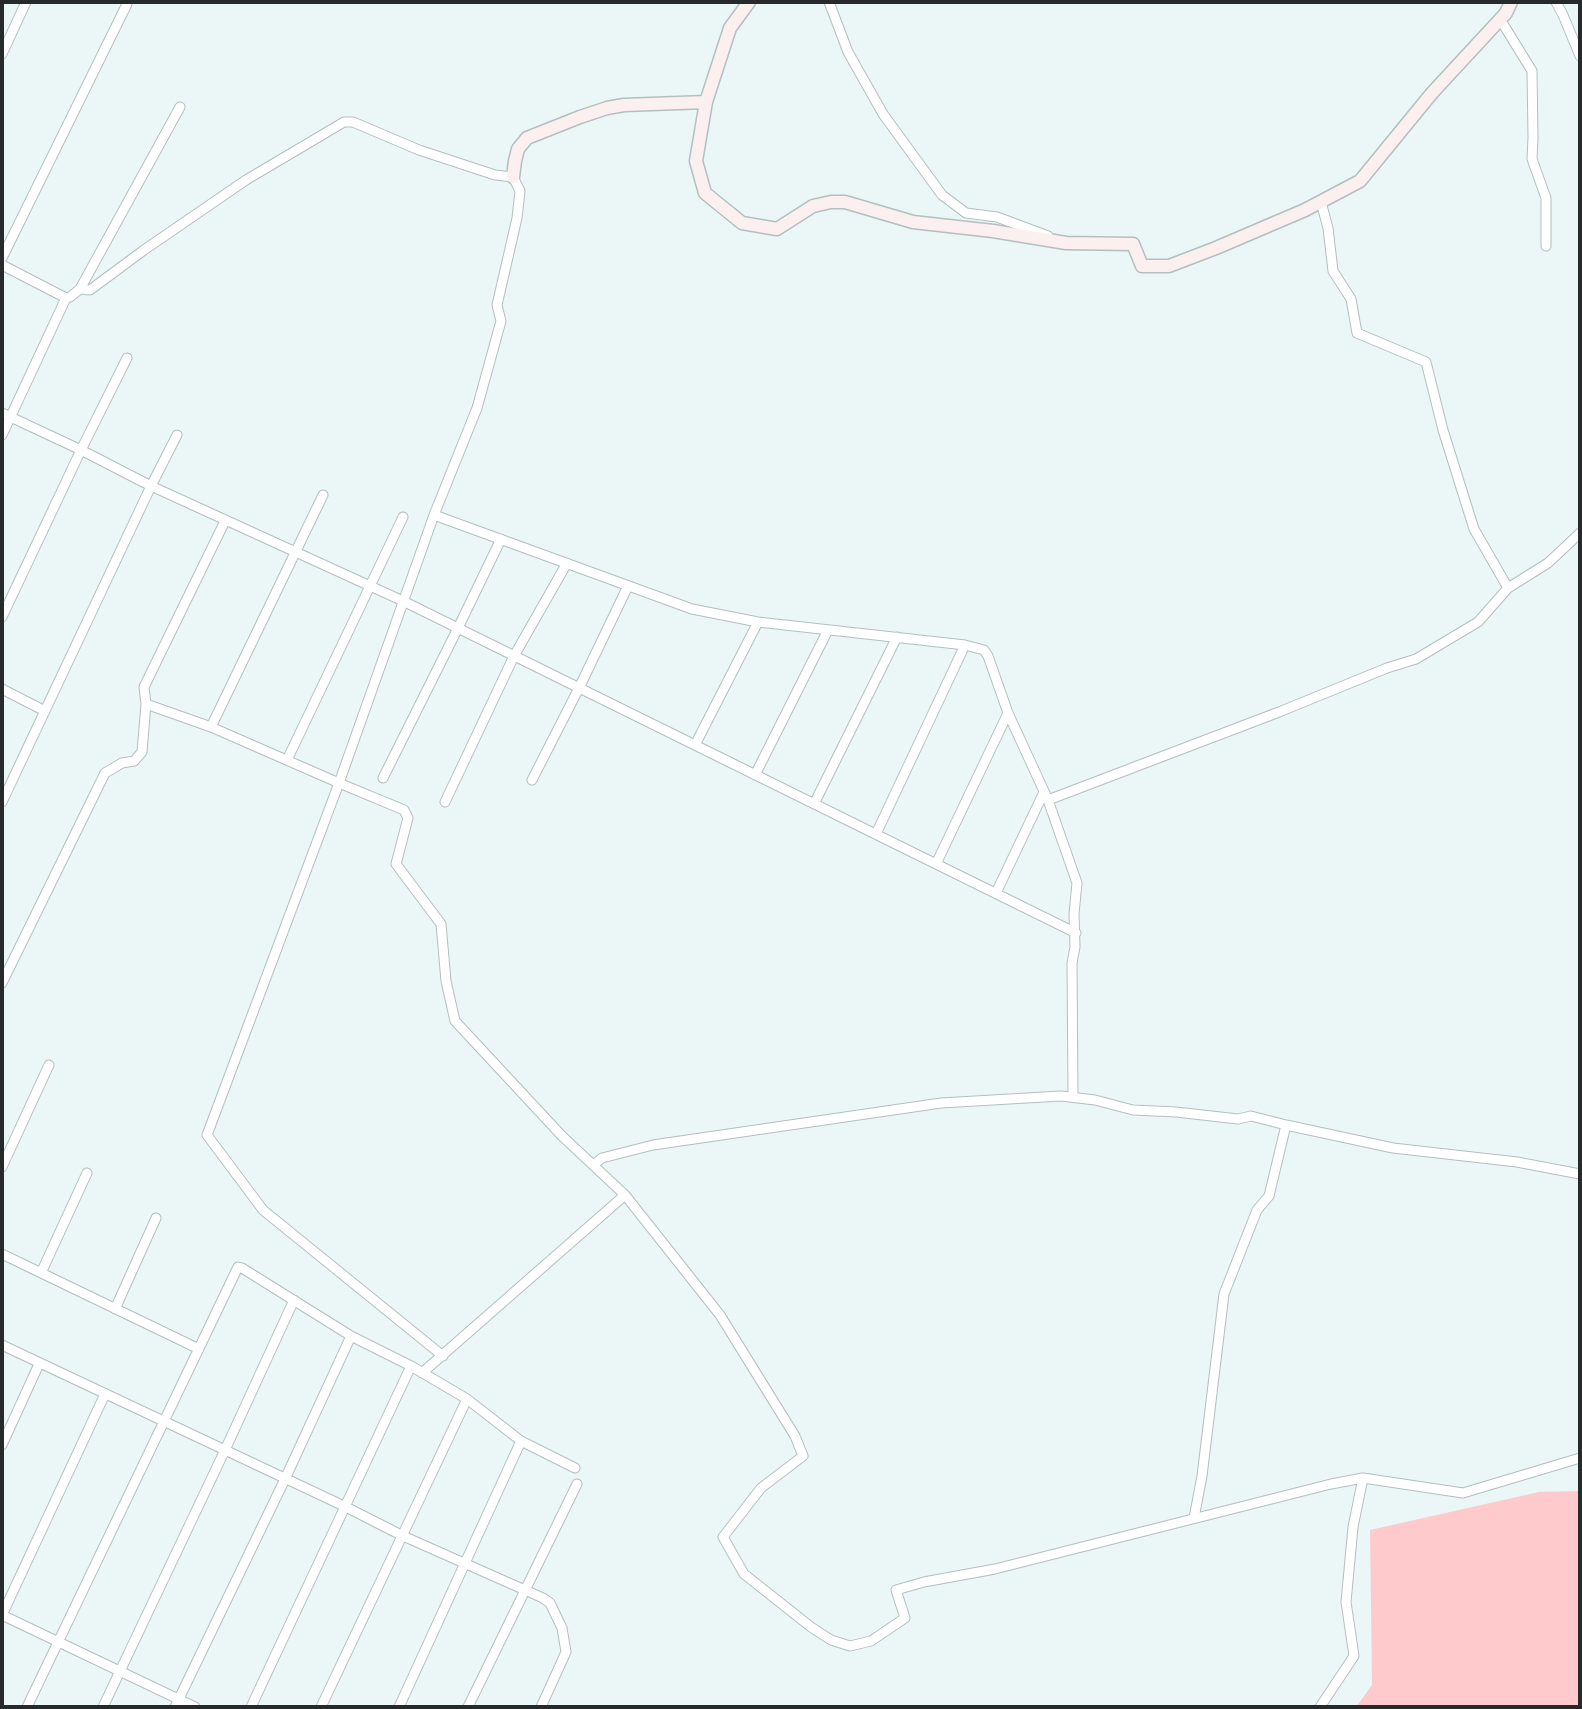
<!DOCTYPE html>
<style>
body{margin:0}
#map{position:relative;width:1582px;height:1709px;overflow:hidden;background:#ebf6f7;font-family:"Public Sans",sans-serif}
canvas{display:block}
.frame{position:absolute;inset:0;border:4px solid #262a2b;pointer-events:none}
</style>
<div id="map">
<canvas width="1582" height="1709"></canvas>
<div class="frame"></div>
</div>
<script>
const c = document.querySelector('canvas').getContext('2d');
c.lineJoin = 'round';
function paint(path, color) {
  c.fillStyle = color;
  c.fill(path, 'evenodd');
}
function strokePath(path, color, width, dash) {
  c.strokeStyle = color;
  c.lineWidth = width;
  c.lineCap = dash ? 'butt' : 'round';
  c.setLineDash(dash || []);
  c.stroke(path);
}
paint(new Path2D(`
 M1580,1491V1707H1356L1372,1685L1370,1530L1539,1492Z`), '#fecacc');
const street = new Path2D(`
 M829,2L848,52L883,114L942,195L966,213L997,217L1048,236
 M1556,2L1563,15L1580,56
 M1500,19L1532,71L1533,138L1532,159L1546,198V246
 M2,54L26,2
 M1321,202L1328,228L1333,271L1351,299L1357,333L1426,362L1443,430L1474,529L1508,588
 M2,258L127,4
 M2,265L66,298
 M80,289L90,290L144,250L246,180L344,122H353L419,150L495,175L513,177L520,191L517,218L497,305L501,321L477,408L434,515L339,783L207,1135L263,1210L443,1356
 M2,413L81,450L151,486L403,601L1076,933
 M2,435L66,298L70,297L80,289L180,107
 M434,515L692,609L758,622L965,645L984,650L988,656L1008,713L1048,800L1077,883L1074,914L1075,947L1072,963L1073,1097
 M2,617L81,450L127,358
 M2,689L45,711
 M146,704L211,727L339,783L404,810L408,818L396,864L441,924L446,981L455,1021L562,1136L625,1195L720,1315L795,1436L803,1456L761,1488L723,1537L744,1574L811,1627L831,1640L850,1646L871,1641L905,1618L896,1590L924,1582L995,1569L1331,1484L1363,1478L1463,1493L1580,1458
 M211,727L323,495
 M695,745L758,622
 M287,760L403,517
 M755,775L828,630
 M383,778L458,628L501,539
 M532,780L579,688L628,586
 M1048,800L1279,712L1387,668L1416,659L1478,622L1508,588L1548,563L1580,533
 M2,802L151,486L177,435
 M445,802L514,656L567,563
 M814,804L897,637
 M876,834L965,645
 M936,864L1008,713
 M996,893L1044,792
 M2,983L105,773L122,763L134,761L142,752L146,704L144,687L225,521
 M593,1165L602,1158L653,1145L941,1103L1061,1096L1095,1100L1133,1110L1176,1112L1238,1119L1251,1116L1286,1125L1393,1148L1517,1162L1580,1174
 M2,1167L49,1065
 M2,1254L199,1349
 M41,1273L87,1173
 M115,1309L156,1218
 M2,1345L346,1507L403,1536L543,1598L550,1603L562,1628L566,1652L541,1707
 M422,1373L625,1195
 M105,1394L2,1615L195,1707
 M2,1445L39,1364
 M1194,1518L1202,1476L1224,1294L1257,1210L1269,1196L1286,1125
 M27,1707L238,1267L242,1268L351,1336L411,1366L467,1399L521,1441L575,1468
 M103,1707L225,1450L294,1300
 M175,1707L285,1479L351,1336
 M251,1707L411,1366
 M321,1707L467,1399
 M399,1707L521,1441
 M468,1707L577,1484
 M1320,1707L1354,1656L1346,1602L1353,1527L1363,1478`);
const secondary = new Path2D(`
 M706,102L696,161L705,193L742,223L777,229L813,206L831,202H845L913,222L993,231L1066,243L1133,244L1142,266H1169L1216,248L1305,210L1360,181L1432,93L1506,13L1511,2
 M513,177L515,161L518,149L527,138L580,117L607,108L624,105L706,102L730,28L749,2`);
strokePath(street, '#b4bfc0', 11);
strokePath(secondary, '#b4bfc0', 15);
strokePath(street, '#fff', 9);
strokePath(secondary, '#fbefef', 12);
</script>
